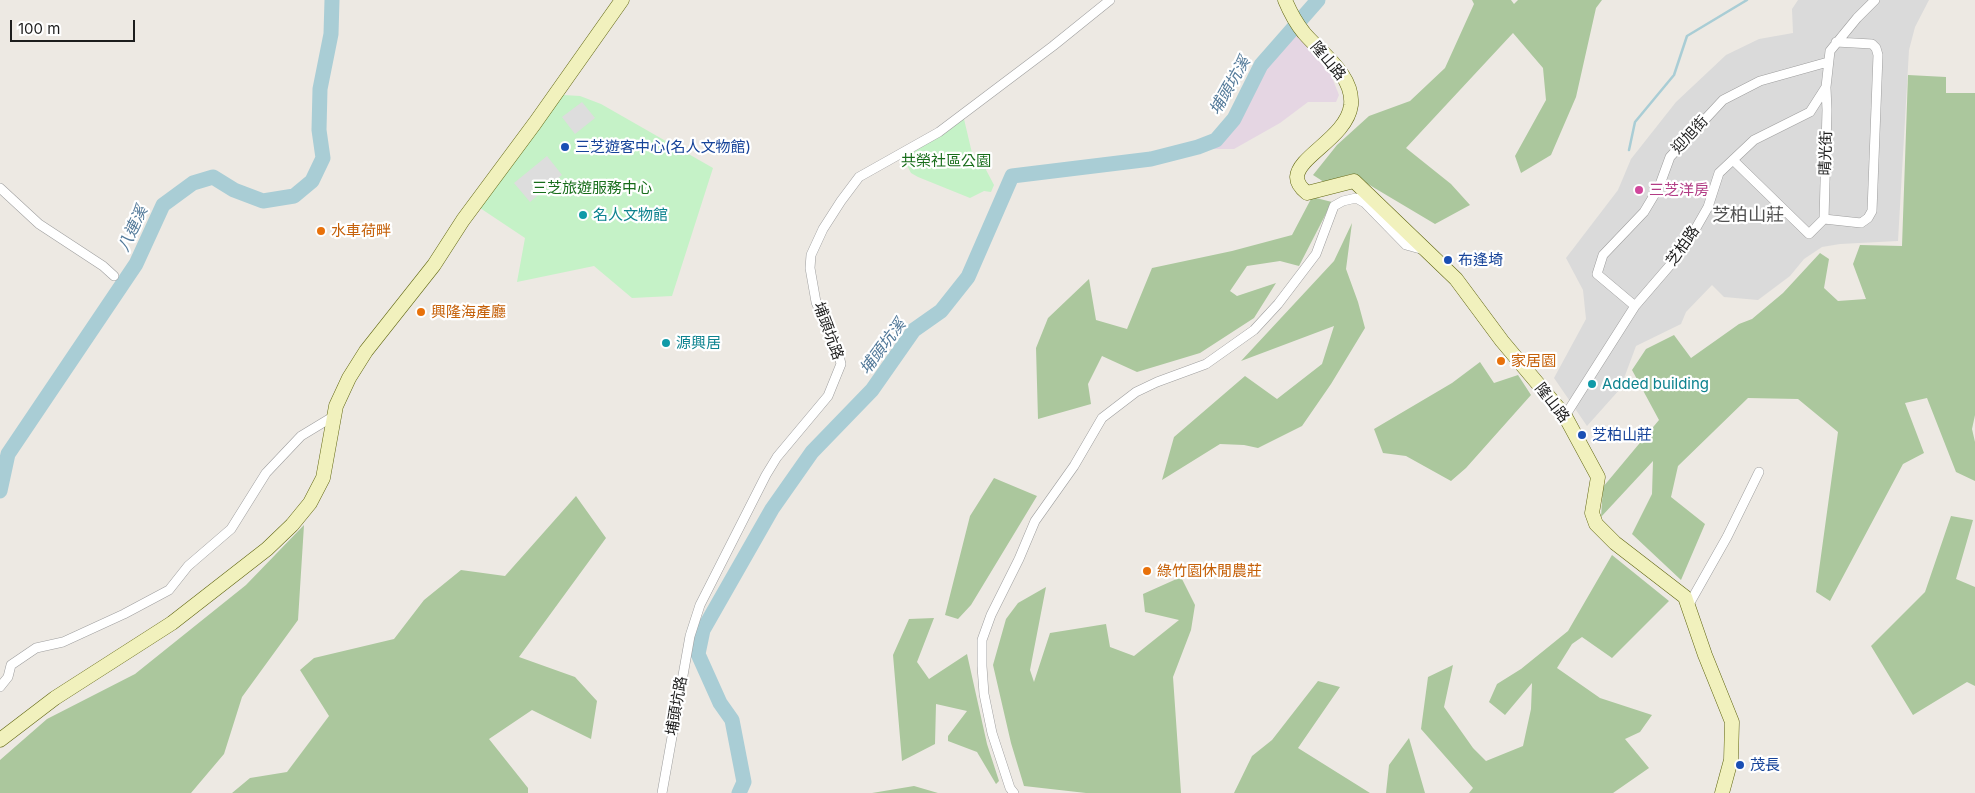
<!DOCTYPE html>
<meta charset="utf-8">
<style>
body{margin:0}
#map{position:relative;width:1975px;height:793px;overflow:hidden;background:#ede9e3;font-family:Inter,sans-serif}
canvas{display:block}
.scale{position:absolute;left:10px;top:20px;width:125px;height:22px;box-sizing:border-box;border:2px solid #1d1d1d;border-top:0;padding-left:6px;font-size:15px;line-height:18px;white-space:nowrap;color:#1d1d1d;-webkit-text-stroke:4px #fff;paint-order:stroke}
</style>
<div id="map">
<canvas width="1975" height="793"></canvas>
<div class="scale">100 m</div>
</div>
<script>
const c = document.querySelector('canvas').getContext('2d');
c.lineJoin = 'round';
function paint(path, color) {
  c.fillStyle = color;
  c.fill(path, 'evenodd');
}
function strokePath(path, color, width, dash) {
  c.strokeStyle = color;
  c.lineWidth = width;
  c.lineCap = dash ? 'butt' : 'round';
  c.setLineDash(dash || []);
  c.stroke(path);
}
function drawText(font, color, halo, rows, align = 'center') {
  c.font = font + ' Inter,"Noto Sans TC",sans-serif';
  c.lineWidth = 4.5;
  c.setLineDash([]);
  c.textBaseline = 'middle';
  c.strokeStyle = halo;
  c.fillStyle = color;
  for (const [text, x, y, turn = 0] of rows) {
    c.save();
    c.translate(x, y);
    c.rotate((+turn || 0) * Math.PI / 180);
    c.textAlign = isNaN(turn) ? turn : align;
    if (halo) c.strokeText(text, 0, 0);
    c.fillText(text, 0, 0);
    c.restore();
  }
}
paint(new Path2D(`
 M1798,0H1929L1915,27L1909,50L1898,241L1840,244L1822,247L1804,259L1790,276L1758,300L1724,297L1712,285L1686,312L1681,324L1636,346L1620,389L1587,426L1554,378L1586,319L1583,290L1566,258L1618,190L1631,159L1676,102L1726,55L1759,39L1793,33L1792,9Z`), '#dadada');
paint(new Path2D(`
 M1298,30L1315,48L1331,75L1339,95L1336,102H1308L1280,123L1234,149H1209L1208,146L1220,139L1232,126L1257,78L1275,53Z`), '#e5d6e3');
paint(new Path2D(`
 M1472,0H1511L1514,4L1518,0H1602L1596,8L1576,97L1551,155L1521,173L1515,156L1546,100L1543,68L1513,33L1406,148L1451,184L1470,205L1435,224L1351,174L1324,182L1313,175L1337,145L1369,116L1410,101L1445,68L1474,4Z
 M1908,75L1946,77V93H1975V415L1972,429L1975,442V481L1956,472L1927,398L1905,403L1924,453L1903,464L1830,601L1816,592L1838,432L1798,399L1748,398L1678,466L1671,497L1705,524L1681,580L1632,534L1652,494L1653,461L1601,517L1603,487L1659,420L1632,370L1646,349L1674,335L1691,358L1739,324L1752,319L1783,293L1820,253L1829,259L1824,288L1838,301L1866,299L1853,264L1860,245L1902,246Z
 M1312,197L1332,202L1299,266L1280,261L1247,266L1230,291L1237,296L1276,283L1254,318L1200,353L1137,372L1102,356L1088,384L1091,404L1038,419L1036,348L1048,318L1089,279L1096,320L1127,329L1152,268L1232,251L1292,235Z
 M1352,223L1346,269L1358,302L1365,328L1331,384L1302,426L1258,448L1244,445L1220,444L1162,480L1174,437L1245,376L1277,399L1322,364L1334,326L1241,361L1334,261Z
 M1480,362L1494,383L1518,375L1531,395L1466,468L1451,481L1406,456L1383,453L1374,429L1452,383Z
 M994,478L1037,496L971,605L958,619L945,615L970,516Z
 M576,496L606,538L519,657L575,677L597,701L591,739L532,710L489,739L528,788V793H232L250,778L287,772L329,716L300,670L314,658L394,639L424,600L461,570L505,576Z
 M1951,516L1973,520L1956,579L1975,587V686L1967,682L1913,715L1871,646L1925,592Z
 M304,525L298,620L242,697L224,754L191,793H0V760L47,719L135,674L246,585Z
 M1612,555L1669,601L1612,658L1582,637L1572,644L1557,668L1600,698L1652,715L1640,732L1625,739L1649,768L1613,793H1469L1473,788L1421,729L1428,677L1453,665L1444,707L1473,748L1486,761L1523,746L1531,709L1532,683L1505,715L1489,702L1497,684L1521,669L1568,631Z
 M1181,577L1195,605L1191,630L1173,677L1181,793H1086L1024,786L1011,743L993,665L1006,619L1018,603L1046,587L1030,670L1034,682L1050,633L1106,624L1110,647L1134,656L1179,620L1145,612L1143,594Z
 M934,618L917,662L929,679L967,654L987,744L999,781L996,784L977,752L948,741V736L967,711L936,704L935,744L902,761L893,655L909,619Z
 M1318,681L1340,687L1298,748L1370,793H1234L1252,756L1272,740Z
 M1409,738L1425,793H1386L1389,765Z
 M914,786L938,793H872Z`), '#abc79d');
paint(new Path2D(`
 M563,95L580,96L601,104L713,168L672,296L632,298L594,266L517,282L525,238L480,208Z
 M960,119H964L972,153L983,164L994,185L991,192L984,191L970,198L918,177L911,173L902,156Z`), '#c5f2c7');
paint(new Path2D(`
 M582,102L595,118L575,134L562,117Z
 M547,156L562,175L530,202L514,183Z`), '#ddd');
strokePath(new Path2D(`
 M1629,150L1635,122L1674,75L1687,36L1747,0`), '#a9cdd5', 2.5);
strokePath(new Path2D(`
 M0,491L8,454L136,264L163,205L193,183L213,177L234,190L263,201L294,196L312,181L323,158L319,130L320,89L331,34L332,0
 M739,793L744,782L732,720L720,703L698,654L703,630L772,509L812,452L872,390L914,330L941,311L968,277L1012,176L1151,159L1198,147L1216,140L1234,119L1261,65L1318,0`), '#a9cdd5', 15);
const street = new Path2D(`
 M1734,161L1809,234L1824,219
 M0,188L39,224L103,266L114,276
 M1824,219L1861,223L1868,218L1872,211L1878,55L1876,48L1872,44L1836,42
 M1824,219L1827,110L1826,88
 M1635,306L1597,274L1603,255L1644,212L1659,187L1670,157L1723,100L1760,81L1828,62
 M1565,416L1635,306L1684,249L1708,207L1719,173L1754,140L1810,112L1826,87L1830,51L1857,18L1875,0
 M1688,606L1727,537L1759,472
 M0,687L8,677L11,665L36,648L63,642L124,614L169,590L188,566L231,529L266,473L301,436L334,416
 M662,793L690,636L700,605L766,475L777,457L828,396L841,364L837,347L827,329L816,302L810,268L811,255L823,229L841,201L859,177L939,132L1053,46L1110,0
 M1014,793L1010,788L992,733L984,694L982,666V640L991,615L1019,559L1035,521L1074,466L1102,418L1136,392L1157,382L1206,364L1254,330L1278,304L1316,254L1334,206L1343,201L1356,198L1365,203L1406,245L1424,250`);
const secondary = new Path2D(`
 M1285,0C1290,12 1296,23 1304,33C1321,53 1354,75 1351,105C1347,137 1298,156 1297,177C1297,184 1302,189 1307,193L1354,181L1456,279L1502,341L1565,416L1598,477L1592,513L1596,524L1615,543L1685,597L1705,655L1732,722L1731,760L1722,793
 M0,740L55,698L172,623L267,549L292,525L310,503L323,478L336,406L349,378L366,351L434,265L463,220L535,123L622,0`);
strokePath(street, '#9e9e9e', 10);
strokePath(secondary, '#606611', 15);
strokePath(street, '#fff', 9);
strokePath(secondary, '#f1f1bd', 14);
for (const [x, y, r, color] of [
 [565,147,5,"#1a4fb4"],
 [1639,190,5,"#d1479c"],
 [583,215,5,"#0f9aa8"],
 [321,231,5,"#e8710a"],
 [1448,260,5,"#1a4fb4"],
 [421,312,5,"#e8710a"],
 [666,343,5,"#0f9aa8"],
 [1501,361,5,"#e8710a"],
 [1592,384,5,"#0f9aa8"],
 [1582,435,5,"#1a4fb4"],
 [1147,571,5,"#e8710a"],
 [1740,765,5,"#1a4fb4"]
]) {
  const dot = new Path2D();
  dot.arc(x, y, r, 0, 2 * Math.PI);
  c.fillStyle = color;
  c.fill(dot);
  strokePath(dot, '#fff', 2);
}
drawText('15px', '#1d1d1d', '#fff', [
 ["隆山路",1328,61,50],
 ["迎旭街",1690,135,-47],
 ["晴光街",1826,153,-88],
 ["芝柏路",1683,246,-55],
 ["埔頭坑路",828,331,70],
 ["隆山路",1552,403,52],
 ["埔頭坑路",677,706,-80]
]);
drawText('15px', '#164399', '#fff', [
 ["三芝遊客中心(名人文物館)",575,147],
 ["布逢埼",1458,260],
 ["芝柏山莊",1592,435],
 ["茂長",1750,765]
], 'left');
drawText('15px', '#186d1b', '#fff', [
 ["共榮社區公園",946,161],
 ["三芝旅遊服務中心",592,188]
]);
drawText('15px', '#b23c85', '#fff', [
 ["三芝洋房",1649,190]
], 'left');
drawText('15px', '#0d838f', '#fff', [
 ["名人文物館",593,215],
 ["源興居",676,343],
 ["Added building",1602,384]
], 'left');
drawText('15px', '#c56008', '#fff', [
 ["水車荷畔",331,231],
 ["興隆海產廳",431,312],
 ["家居園",1511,361],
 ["綠竹園休閒農莊",1157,571]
], 'left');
drawText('italic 16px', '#527999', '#fff', [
 ["埔頭坑溪",1230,86,-60],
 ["八連溪",133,229,-65],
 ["埔頭坑溪",883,347,-53]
]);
drawText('18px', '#505050', '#fff', [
 ["芝柏山莊",1748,216]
]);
</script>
